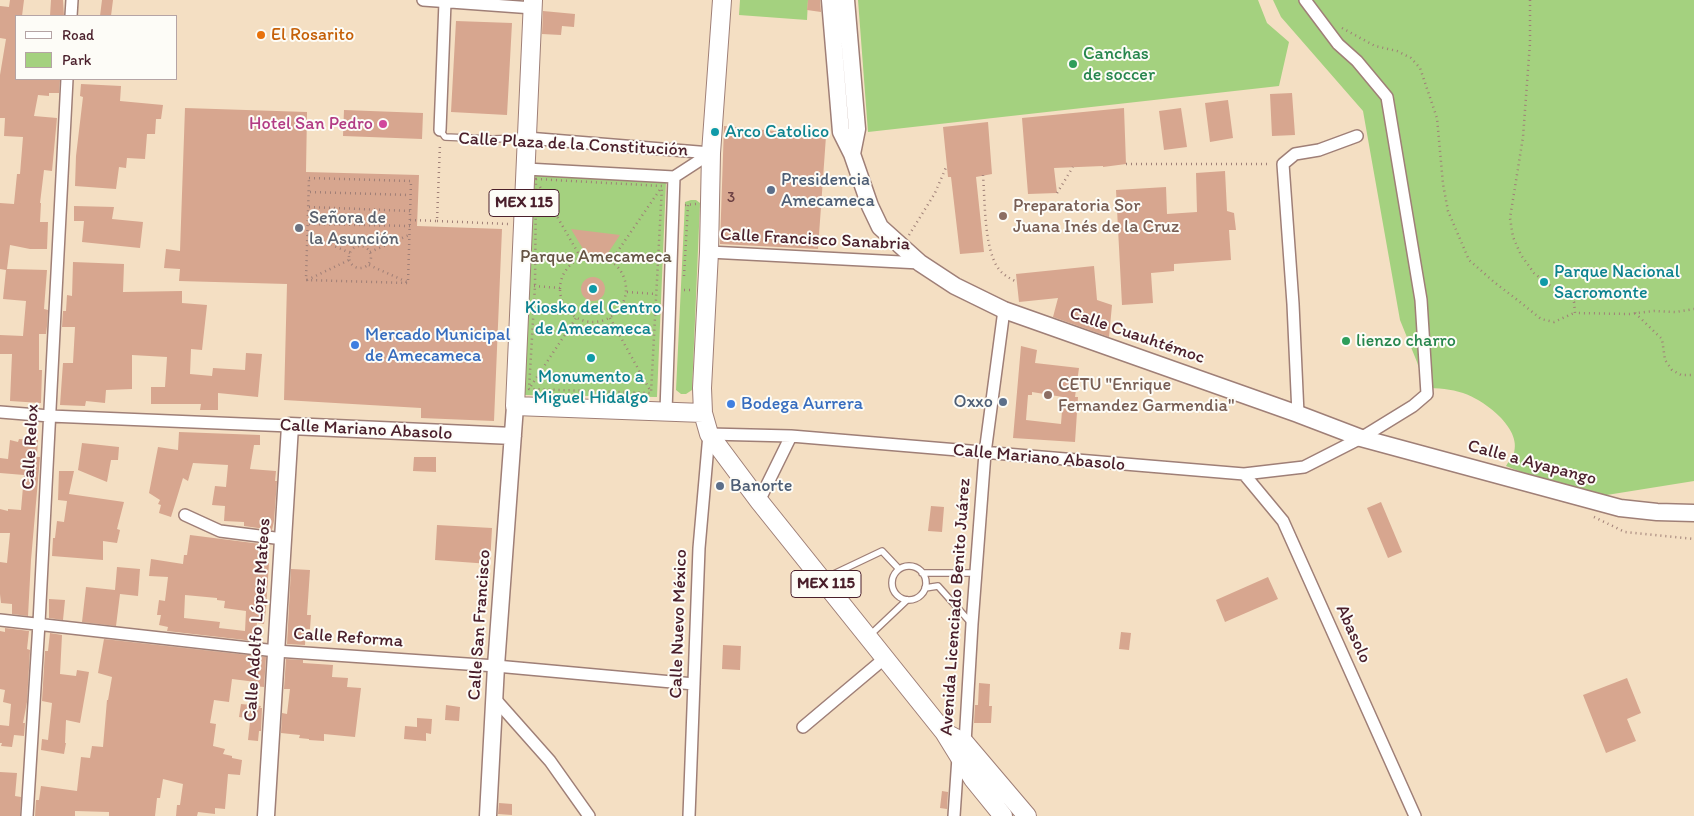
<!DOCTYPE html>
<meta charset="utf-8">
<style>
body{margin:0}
#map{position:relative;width:1694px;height:816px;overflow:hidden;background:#f4dfc3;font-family:Itim,sans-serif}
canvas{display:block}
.legend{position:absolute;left:15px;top:15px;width:162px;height:65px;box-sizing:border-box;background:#fdfcf7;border:1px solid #b5a4a5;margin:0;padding:6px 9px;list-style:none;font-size:15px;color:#4a1f2b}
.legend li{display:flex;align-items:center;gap:10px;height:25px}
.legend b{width:25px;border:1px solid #b5a4a5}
</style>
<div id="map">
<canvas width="1694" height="816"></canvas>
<ul class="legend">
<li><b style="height:6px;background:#fff"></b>Road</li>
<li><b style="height:14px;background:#a4d17f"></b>Park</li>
</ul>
</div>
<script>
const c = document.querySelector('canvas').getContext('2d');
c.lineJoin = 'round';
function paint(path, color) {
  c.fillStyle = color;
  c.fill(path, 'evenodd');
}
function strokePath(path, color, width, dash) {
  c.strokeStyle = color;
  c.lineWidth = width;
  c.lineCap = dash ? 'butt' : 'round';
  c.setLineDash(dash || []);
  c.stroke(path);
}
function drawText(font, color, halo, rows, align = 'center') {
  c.font = font + ' Itim,sans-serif';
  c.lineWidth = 4;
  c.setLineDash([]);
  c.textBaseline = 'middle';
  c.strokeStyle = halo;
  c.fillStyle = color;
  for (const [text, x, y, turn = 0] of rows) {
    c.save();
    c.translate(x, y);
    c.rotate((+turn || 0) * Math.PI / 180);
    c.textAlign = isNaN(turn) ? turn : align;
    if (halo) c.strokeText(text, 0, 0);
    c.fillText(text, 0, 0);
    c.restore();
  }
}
paint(new Path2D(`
 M740,0H808L807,20L739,15Z
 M858,0H1258L1267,23L1289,42L1279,86L868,132Z
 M1273,0H1694V481L1588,498L1506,466C1508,462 1512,458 1514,453C1522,428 1484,400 1463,393C1451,389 1438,388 1425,388L1417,362L1400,320L1363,111L1281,17Z
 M531,174L666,182L657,397L523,395Z
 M691,200H696L700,203L692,390L686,394H681L676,390L685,202Z`), '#a4d17f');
paint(new Path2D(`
 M10,0H24L22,16H16V79H60L59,93H49V96L38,95L34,116L57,118L52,171L44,170L40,203H41L40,222H48L47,249H30L10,245L7,269L47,270L44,309L48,310L47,326L46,334H39V370H42L41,403L10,401L12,354H0V335L23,336L26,301L3,299L6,270L0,269V203L14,204L17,174H20L23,137L4,136L5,118H0V75L6,39L0,38V6L9,7Z
 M51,0H63L64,16H50Z
 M102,0H113L111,16H100Z
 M808,0H820L821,12L807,10Z
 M543,11L575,14L574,27L562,26L561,35L542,34Z
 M456,21L512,23L507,115L451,112Z
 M81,84L121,86L120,101L163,105L161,119H156L155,134H147L145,159L127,158L126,168L119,167L116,189L75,186L76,156L83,97L80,96Z
 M1292,93L1295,135L1272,136L1270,94Z
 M1228,100L1233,138L1210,142L1205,103Z
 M185,108L307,112L306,172L419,175L417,226L502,229L494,421L421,418V408L284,400L287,284L179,281L180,269L164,268L166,249L180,251Z
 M1124,108L1126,164L1103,167V166L1054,168L1057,193L1028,194L1022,118Z
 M1181,108L1187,147L1164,150L1159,111Z
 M344,110L423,113L422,139L343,136Z
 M988,122L992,174L976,177L984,252L960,254L951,177H948L943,127Z
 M724,126L826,136L818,249L720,244Z
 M1225,171L1227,211L1234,213L1236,230H1229L1231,260L1174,264V271L1151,273L1153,303L1122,305L1116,190L1166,187L1167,214L1197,212L1196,173Z
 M74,206L114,207L112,219L143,222L140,248L82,242L84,221H74Z
 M571,229L620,235L606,256L591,253L586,254Z
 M73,262L124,264L123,292L182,291V303L207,305L202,350L191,349L190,374L212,376L213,368L245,370L246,353L262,354L258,397L218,393V410H200L201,404H151V387H165L167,357L132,355V389L106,390L105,403L86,401L85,406L60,405L63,363H73L75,327H62L63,311H66L67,295L72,296Z
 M1094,266L1097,300L1112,305L1109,337L1053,317L1058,298L1019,302L1016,274Z
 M581 289a12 12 0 1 1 24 0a12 12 0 1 1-24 0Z
 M1021,346L1037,350L1035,363L1079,368L1075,397H1078L1075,442L1013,438ZM1032,392L1063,397L1061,424L1026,420L1028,395H1032Z
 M179,432L260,435V445H254L250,469L276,471L275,481H277L274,521L272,530L244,526V522L224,521L225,506L212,505L215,486L226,487L228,465L193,463L188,481L183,478L171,517L159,513L161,505L158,504L160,500L149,493L158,447L178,450Z
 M19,439L38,440L37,457H40L31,560L28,616L12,614V604L1,603L0,594V562L7,563L10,533H0V509L8,511V509L21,510L24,475L0,473V458L8,459L10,440L18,442Z
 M82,443L119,447L118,460H111L107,482L78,470Z
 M414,457H436V472L413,471Z
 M59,471H74L69,494L124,502L117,529L120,530L117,543L103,541V560L52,556L53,538H55L57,521L64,522L67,501L58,500Z
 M1381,502L1402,552L1388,558L1367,508Z
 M931,506L944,507L942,532L928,531Z
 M437,525L492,528L490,564L435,560Z
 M190,535L269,545L267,563H269L266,609L264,624L257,623L254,641L167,631L168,627L159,625L161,615H157L159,600L165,601L168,577L149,576L151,559L183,564L184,555H187ZM185,595L217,598V600L225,601L224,608L246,611L245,631L219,628L220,622L184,618Z
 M117,567L140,569L138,596L120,594L116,626L82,622L86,587L115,590Z
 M291,569L310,570L307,615H311L310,629H306L305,645L287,644Z
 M1268,577L1278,599L1225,622L1216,600Z
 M49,599L65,600L63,620L49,618Z
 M5,628L29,631L27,649L30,650L27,702L23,723H25L24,736L14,735L12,747L1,746L2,743H0V725L9,726L11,704L3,702L5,690L0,689V631L5,632Z
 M1121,632L1131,633L1129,650L1119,649Z
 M50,633L62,635L60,674L76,676L77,670L89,672L80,723L66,720L65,743H66L64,754L41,750L42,739L48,740L52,703L42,701L45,651H48Z
 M104,639L266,657L264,687L255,686L256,682L232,679L229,702L214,700L210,723L216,724L213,746L225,749L223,754L232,756V758L242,760L240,775L228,774L225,809L215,808V814L198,812L197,816H176L177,805H180L183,784L163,779L160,798H157L155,816H109V812L75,811V816H35L36,800H39L41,786L77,791L81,757L90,758L92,746L103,747L107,700H108L112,677L98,673Z
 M723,645L741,646L740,670L722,669Z
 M286,659L303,660V663L333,665L332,677L348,678L347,687L361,688L355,737L324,734V741L309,740V739L299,738L300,735L281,733L282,713L287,714L290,689H284Z
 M1627,678L1641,713L1627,719L1636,741L1606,753L1583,695Z
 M979,683L990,684L989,706H992L991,723H974L975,705H978Z
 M241,704L261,706L260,708H262L261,731H259L258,741L248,740L250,722L245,721L246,718L239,717Z
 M446,705L460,707L459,721L445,720Z
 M417,718L432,719L431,734L426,733V741L404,739L405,726L417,727Z
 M0,772L17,773L15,796L21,797L20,816H0Z
 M942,791L948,792L947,809L940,808Z
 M499,803L512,804V815L498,814Z`), '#d7a68f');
const lane = new Path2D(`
 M440,130L445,137L492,139L524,138
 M892 583a17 17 0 1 1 34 0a17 17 0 1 1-34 0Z
 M922,573H977
 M823,579L882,551L899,569
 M925,588L938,586L971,623
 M869,636L907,600`);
const street = new Path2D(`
 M423,0L533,8
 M71,16L72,0
 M440,130L445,2
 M527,138L711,153
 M526,169L674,177L711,153
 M709,252L920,263
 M666,411L674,177
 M0,412L50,416L290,426
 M1298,414L1293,304L1283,164L1295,154L1319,150L1357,136
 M1244,474L1283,521L1415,816
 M759,501L791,436
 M185,515L220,531L283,539
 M0,620L276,651L496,666L694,684
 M495,699L550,761L589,816
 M803,727L885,658
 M27,816L39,623L67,79
 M689,816L699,548L709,434L791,436L1244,474L1304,467L1361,438L1413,406L1427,394L1421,300L1387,97L1357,61L1338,44L1305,0
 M954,816L958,757L965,743L972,624L985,453L1004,310`);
const secondary = new Path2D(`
 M830,0L841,132L852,154L870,206L880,227L920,263L955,286L1004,310L1298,414L1361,438L1620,508L1657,512L1694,513
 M846,0L857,129L852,154
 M266,816L290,426L513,436
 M488,816L496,666L515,406`);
const primary = new Path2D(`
 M533,0L515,406L703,413
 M722,0L711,153L709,252L702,388L703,413L709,434L759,501L944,732L973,779L1003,816
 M944,732L965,743L1027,816`);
strokePath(lane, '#9f7f77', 8);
strokePath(street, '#9f7f77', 14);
strokePath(secondary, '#9f7f77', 19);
strokePath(primary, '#9f7f77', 20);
strokePath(new Path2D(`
 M1530,0V43L1523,137L1510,218L1513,237L1521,255L1534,273L1549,285L1565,294L1574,302L1575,313L1629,314L1654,311L1676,312L1694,309
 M1342,28L1375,46L1397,51L1411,58L1420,68L1437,118L1443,184L1448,211L1469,260L1494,282L1520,302L1541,319L1554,322L1574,313
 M1126,164H1271
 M983,175C985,200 984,248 998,268C1003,275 1009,278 1017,282
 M309,178L411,181L408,283L306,280Z
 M536,179L662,186L651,393L529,389L535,286Z
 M540,187L581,258
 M310,192L410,195
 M1057,193L1073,167
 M685,205L696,204
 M309,207L410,211
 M410,220L437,221L440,144
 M437,221L508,224
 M309,224L410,226
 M308,234L350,253
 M909,235L935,193L947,165
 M349 257a11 11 0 1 1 22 0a11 11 0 1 1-22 0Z
 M370,252L409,235
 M560 289a33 33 0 1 1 66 0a33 33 0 1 1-66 0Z
 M611,261L661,188
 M369,265L407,282
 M684,276L688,205
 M307,280L349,260
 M534,286L560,288
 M684,290H692
 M627,292L656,294
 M1635,313L1662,339L1665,360L1672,370L1681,375H1694
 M610,318L651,392
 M531,386L576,318
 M1594,517L1625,532L1694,539`), '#9f7f77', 2.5, [1, 4]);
strokePath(lane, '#fff', 5.5);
strokePath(street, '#fff', 11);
strokePath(secondary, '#fff', 16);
strokePath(primary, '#fff', 18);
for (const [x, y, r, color] of [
 [261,35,5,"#e8710a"],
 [1073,64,5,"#2e9e5b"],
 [383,124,5,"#d1479c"],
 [715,132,5,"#0f9aa8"],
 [771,190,5,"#5c6f8a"],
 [1003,216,5,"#8d6e63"],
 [299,228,5,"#6b7280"],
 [1544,282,5,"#0f9aa8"],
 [593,289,5,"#0f9aa8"],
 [1346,341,5,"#2e9e5b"],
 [355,345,5,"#3f7fe0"],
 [591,358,5,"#0f9aa8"],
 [1048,395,5,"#8d6e63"],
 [1003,402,5,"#5c6f8a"],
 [731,404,5,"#3f7fe0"],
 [720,486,5,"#5c6f8a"]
]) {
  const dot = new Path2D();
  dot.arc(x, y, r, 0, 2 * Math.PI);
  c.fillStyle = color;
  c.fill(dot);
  strokePath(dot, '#fdfcf7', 2);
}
drawText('15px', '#6d4144', null, [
 ["3",731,198]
]);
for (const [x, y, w] of [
 [524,203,70],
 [826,584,70]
]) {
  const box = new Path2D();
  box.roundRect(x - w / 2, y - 13.5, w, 27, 4);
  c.fillStyle = '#fdfcf7';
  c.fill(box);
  strokePath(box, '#4a1f2b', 1);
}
drawText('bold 16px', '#4a1f2b', null, [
 ["MEX 115",524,203],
 ["MEX 115",826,584]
]);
drawText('18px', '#c56008', '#fdfcf7', [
 ["El Rosarito",271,35]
], 'left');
drawText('18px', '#27864d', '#fdfcf7', [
 ["Canchas",1083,54],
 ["de soccer",1083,75],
 ["lienzo charro",1356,341]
], 'left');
drawText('18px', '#b23c85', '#fdfcf7', [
 ["Hotel San Pedro",373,124]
], 'right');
drawText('18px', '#0d838f', '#fdfcf7', [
 ["Arco Catolico",725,132],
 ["Parque Nacional",1554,272],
 ["Sacromonte",1554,293],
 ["Kiosko del Centro",593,308,"center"],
 ["de Amecameca",593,329,"center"],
 ["Monumento a",591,377,"center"],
 ["Miguel Hidalgo",591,398,"center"]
], 'left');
drawText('18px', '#4a1f2b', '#fdfcf7', [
 ["Calle Plaza de la Constitución",573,145,3],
 ["Calle Francisco Sanabria",815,240,3],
 ["Calle Cuauhtémoc",1137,336,19],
 ["Calle Mariano Abasolo",366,430,3],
 ["Calle Relox",31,447,-87],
 ["Calle Mariano Abasolo",1039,458,5],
 ["Calle a Ayapango",1532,463,15],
 ["Avenida Licenciado Benito Juárez",956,607,-86],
 ["Calle Adolfo López Mateos",258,620,-86],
 ["Calle Nuevo México",679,624,-88],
 ["Calle San Francisco",480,625,-86],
 ["Abasolo",1353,634,66],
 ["Calle Reforma",348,638,4]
]);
drawText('18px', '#4e5e75', '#fdfcf7', [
 ["Presidencia",781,180],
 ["Amecameca",781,201],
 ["Oxxo",993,402,"right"],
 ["Banorte",730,486]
], 'left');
drawText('18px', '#785e54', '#fdfcf7', [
 ["Preparatoria Sor",1013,206],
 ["Juana Inés de la Cruz",1013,227],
 ["CETU \"Enrique",1058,385],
 ["Fernandez Garmendia\"",1058,406]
], 'left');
drawText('18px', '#5b616d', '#fdfcf7', [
 ["Señora de",309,218],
 ["la Asunción",309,239]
], 'left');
drawText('18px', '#655444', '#fdfcf7', [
 ["Parque Amecameca",596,257]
]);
drawText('18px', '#366cbe', '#fdfcf7', [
 ["Mercado Municipal",365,335],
 ["de Amecameca",365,356],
 ["Bodega Aurrera",741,404]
], 'left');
</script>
